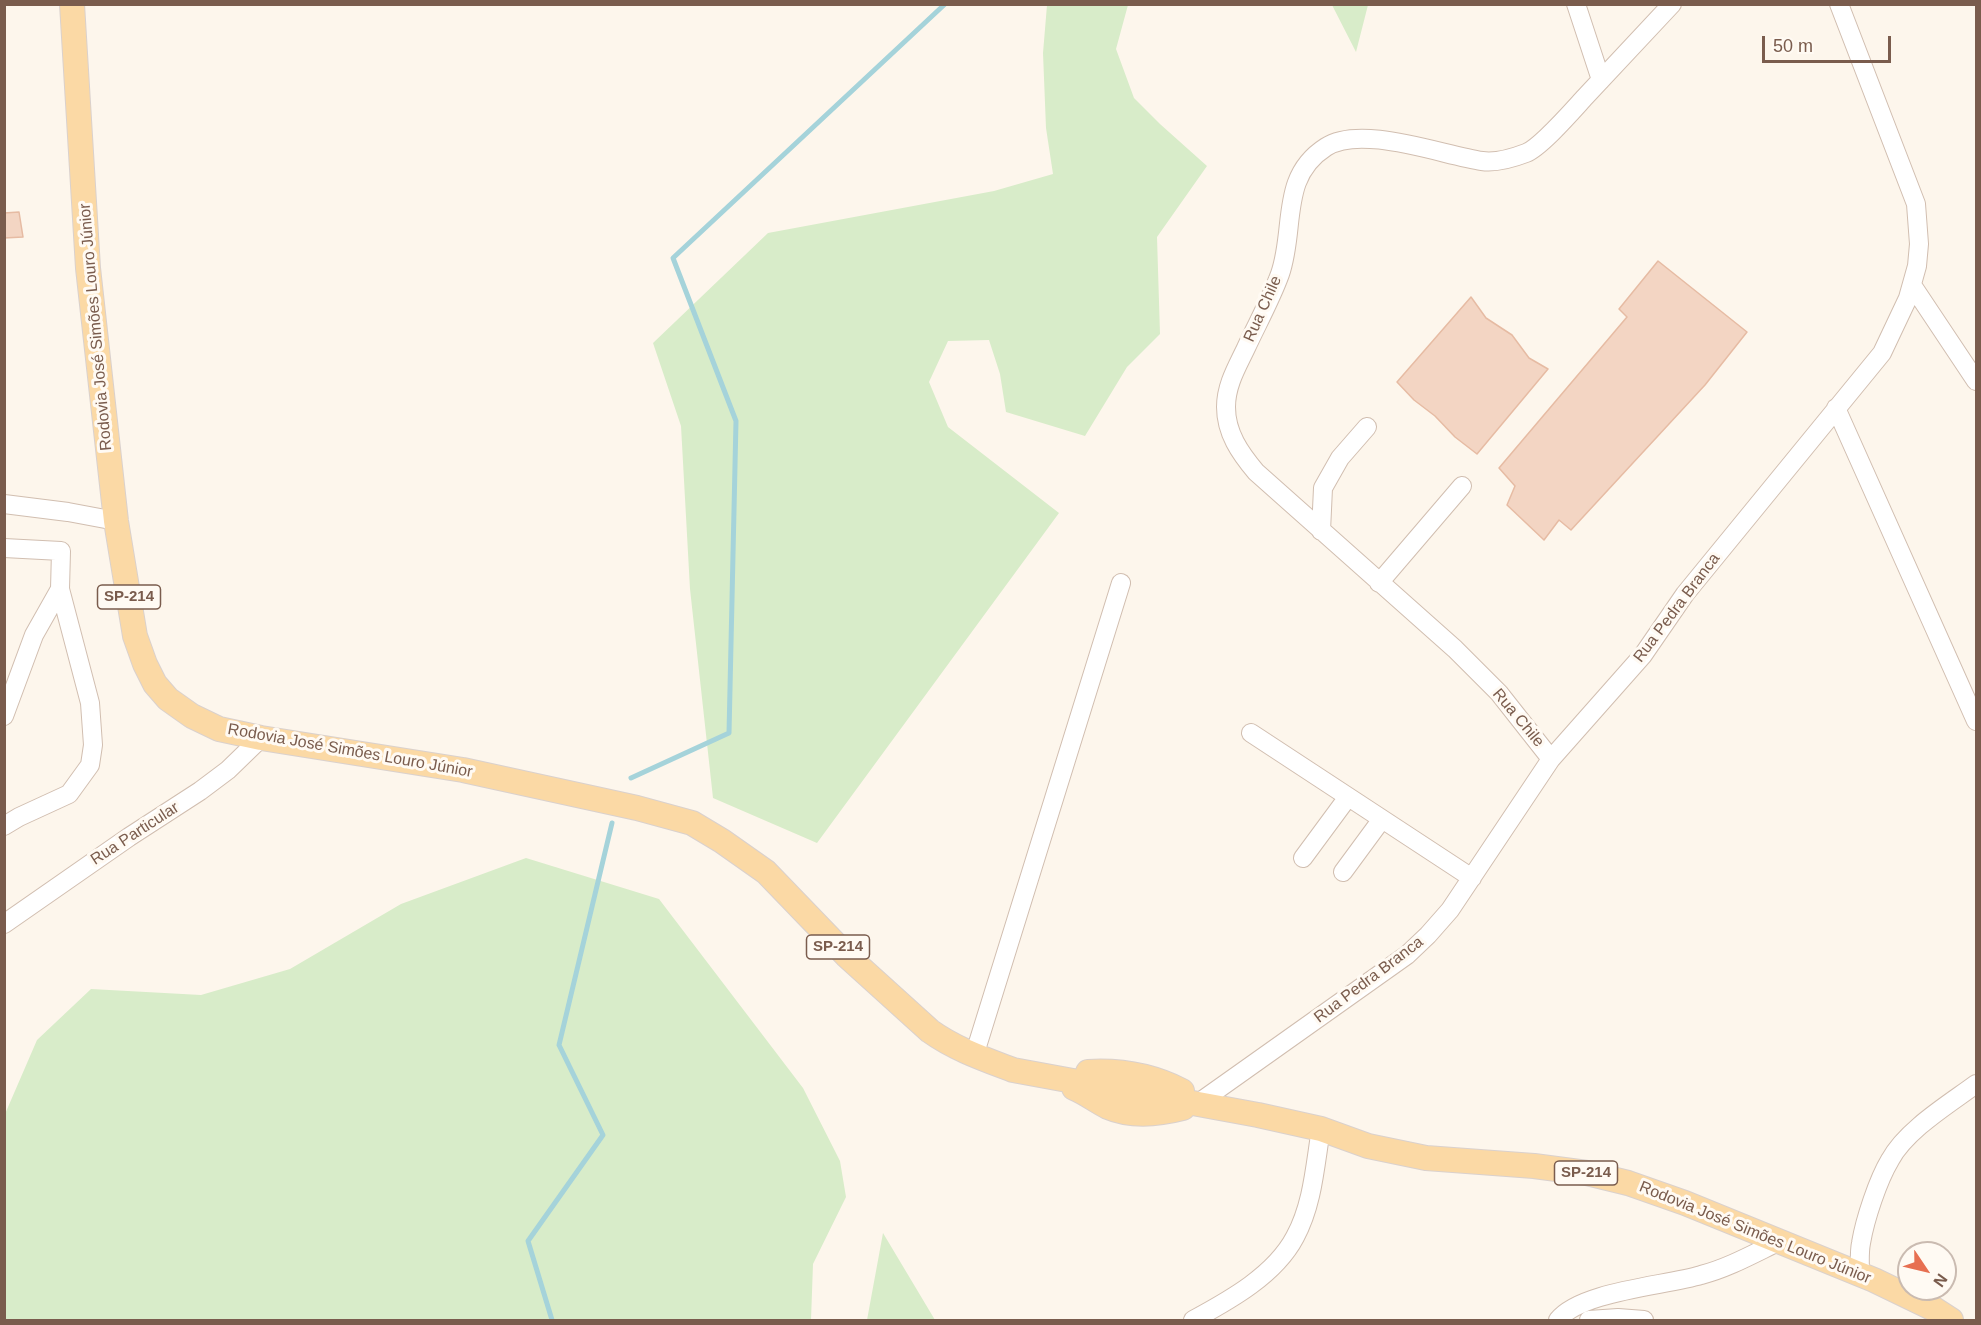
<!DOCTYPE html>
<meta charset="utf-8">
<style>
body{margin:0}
#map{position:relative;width:1981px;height:1325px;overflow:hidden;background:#fdf6ec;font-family:Helvetica,sans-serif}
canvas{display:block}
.frame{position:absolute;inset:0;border:6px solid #7a5c4d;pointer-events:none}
.north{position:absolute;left:1897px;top:1241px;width:60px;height:60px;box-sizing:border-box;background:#fffaf3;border:2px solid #cabbb1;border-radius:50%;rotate:125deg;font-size:16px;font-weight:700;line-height:24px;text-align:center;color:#7a5c4d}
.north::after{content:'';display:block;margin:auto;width:21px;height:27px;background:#e76f51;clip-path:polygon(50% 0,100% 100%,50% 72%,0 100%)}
.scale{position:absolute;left:1762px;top:36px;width:129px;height:27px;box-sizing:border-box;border:3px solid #7a5c4d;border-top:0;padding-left:8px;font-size:18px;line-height:21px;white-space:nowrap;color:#7a5c4d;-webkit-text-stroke:4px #fffaf3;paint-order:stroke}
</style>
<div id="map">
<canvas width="1981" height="1325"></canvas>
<div class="frame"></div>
<div class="north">N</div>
<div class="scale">50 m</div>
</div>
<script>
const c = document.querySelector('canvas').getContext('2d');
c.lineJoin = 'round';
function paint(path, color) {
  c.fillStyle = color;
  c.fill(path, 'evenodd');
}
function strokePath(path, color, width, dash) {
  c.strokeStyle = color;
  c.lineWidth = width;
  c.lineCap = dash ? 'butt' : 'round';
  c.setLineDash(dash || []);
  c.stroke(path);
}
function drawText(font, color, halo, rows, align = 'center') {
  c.font = font + ' Helvetica,sans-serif';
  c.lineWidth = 6;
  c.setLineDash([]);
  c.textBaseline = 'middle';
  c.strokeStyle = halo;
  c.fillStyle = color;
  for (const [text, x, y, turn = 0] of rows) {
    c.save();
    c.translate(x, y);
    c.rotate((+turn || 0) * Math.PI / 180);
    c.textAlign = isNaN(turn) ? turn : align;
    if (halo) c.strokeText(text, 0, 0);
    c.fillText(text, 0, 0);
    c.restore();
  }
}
paint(new Path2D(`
 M1047,5H1128L1116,49L1134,98L1160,124L1207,166L1157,237L1160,334L1127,367L1085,436L1006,412L1000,374L989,340L948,341L929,382L948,427L1059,513L817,843L713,798L690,589L681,426L653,343L768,233L994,191L1053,174L1046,128L1043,53Z
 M1332,5H1368L1356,52Z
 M526,858L659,899L803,1088L840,1161L846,1197L813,1264L811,1320H5V1114L37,1040L91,989L201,995L290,969L401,904Z
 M883,1233L935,1320H867Z`), '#d8ecc9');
strokePath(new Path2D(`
 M631,778L729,733L736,421L673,258L945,4
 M552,1320L528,1241L603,1135L559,1045L612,823`), '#a5d3da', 5);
const building = new Path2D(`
 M19,212L23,237L4,238V213Z
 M1658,261L1747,332L1705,385L1571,530L1559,520L1544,540L1507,505L1515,486L1499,468L1627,317L1619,309Z
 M1471,297L1486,318L1512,335L1529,358L1548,369L1477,454L1455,437L1435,416L1414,400L1397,382Z`);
paint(building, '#f3d5c3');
strokePath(building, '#e6bba3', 1.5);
const minor = new Path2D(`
 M1576,4L1601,80
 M1912,285L1976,381
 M1836,408L1976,721
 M4,504L68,512L116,521
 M1321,531L1323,488L1340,458L1367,427
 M4,548L61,551L60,589L90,703L93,745L90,765L69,794L19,817L4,826
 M1379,583L1462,486
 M4,716L34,635L60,589
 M1251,733L1472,878
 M1551,759L1499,693L1455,649L1256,472C1240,453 1226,433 1226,407C1226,385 1237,367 1246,348C1257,324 1271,299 1280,274C1296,228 1279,177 1326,147C1361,124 1442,155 1482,161C1496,163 1513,158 1526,153C1541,147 1573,110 1585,97C1614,66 1643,35 1672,4
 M1303,858L1348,797
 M1343,872L1382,819
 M4,924L129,837L200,791L228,770L261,738
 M974,1056L1121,583
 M1197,1104L1407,955L1428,935L1450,910L1551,759L1643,655L1685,594L1882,353L1908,298L1917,266L1919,244L1916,204L1839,4
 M1860,1275C1860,1264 1859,1253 1861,1243C1865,1219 1878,1180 1890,1160C1906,1130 1949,1104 1976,1084
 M1193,1320C1230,1300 1275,1275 1295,1237C1313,1204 1315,1165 1321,1129
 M1558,1320C1581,1291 1665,1286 1701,1275C1728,1268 1753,1254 1778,1242
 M1589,1320L1618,1318L1644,1320`);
const major = new Path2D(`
 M72,4L88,268L116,521L135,636L145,664L155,684L168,699L192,716L219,729L261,738L463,770L637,808L692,823L722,841L766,872L846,955L930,1031C955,1049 984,1059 1013,1070L1258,1115L1321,1129L1368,1146L1426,1158L1534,1166L1587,1173L1628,1183L1685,1203L1874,1280L1934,1309L1951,1320
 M1088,1072C1121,1070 1153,1076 1182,1091
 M1074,1088C1086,1093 1096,1101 1108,1107C1131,1117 1160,1114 1183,1108`);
strokePath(minor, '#d1beb0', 20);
strokePath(major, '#dad1cd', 26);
strokePath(minor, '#fff', 18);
strokePath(major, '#fbd9a5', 24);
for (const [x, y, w] of [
 [129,597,63],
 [838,947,63],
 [1586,1173,63]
]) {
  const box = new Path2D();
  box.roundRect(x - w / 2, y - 12, w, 24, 4.5);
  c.fillStyle = '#fffaf3';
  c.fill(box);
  strokePath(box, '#7a5c4d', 1.5);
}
drawText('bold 15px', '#7a5c4d', null, [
 ["SP-214",129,597],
 ["SP-214",838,947],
 ["SP-214",1586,1173]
]);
drawText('16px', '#7a5c4d', '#fffaf3', [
 ["Rua Chile",1263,309,-66],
 ["Rodovia José Simões Louro Júnior",96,327,-95],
 ["Rua Pedra Branca",1677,608,-53],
 ["Rua Chile",1518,718,50],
 ["Rodovia José Simões Louro Júnior",350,751,10],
 ["Rua Particular",135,834,-33],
 ["Rua Pedra Branca",1369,980,-37],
 ["Rodovia José Simões Louro Júnior",1755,1233,22]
]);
</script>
